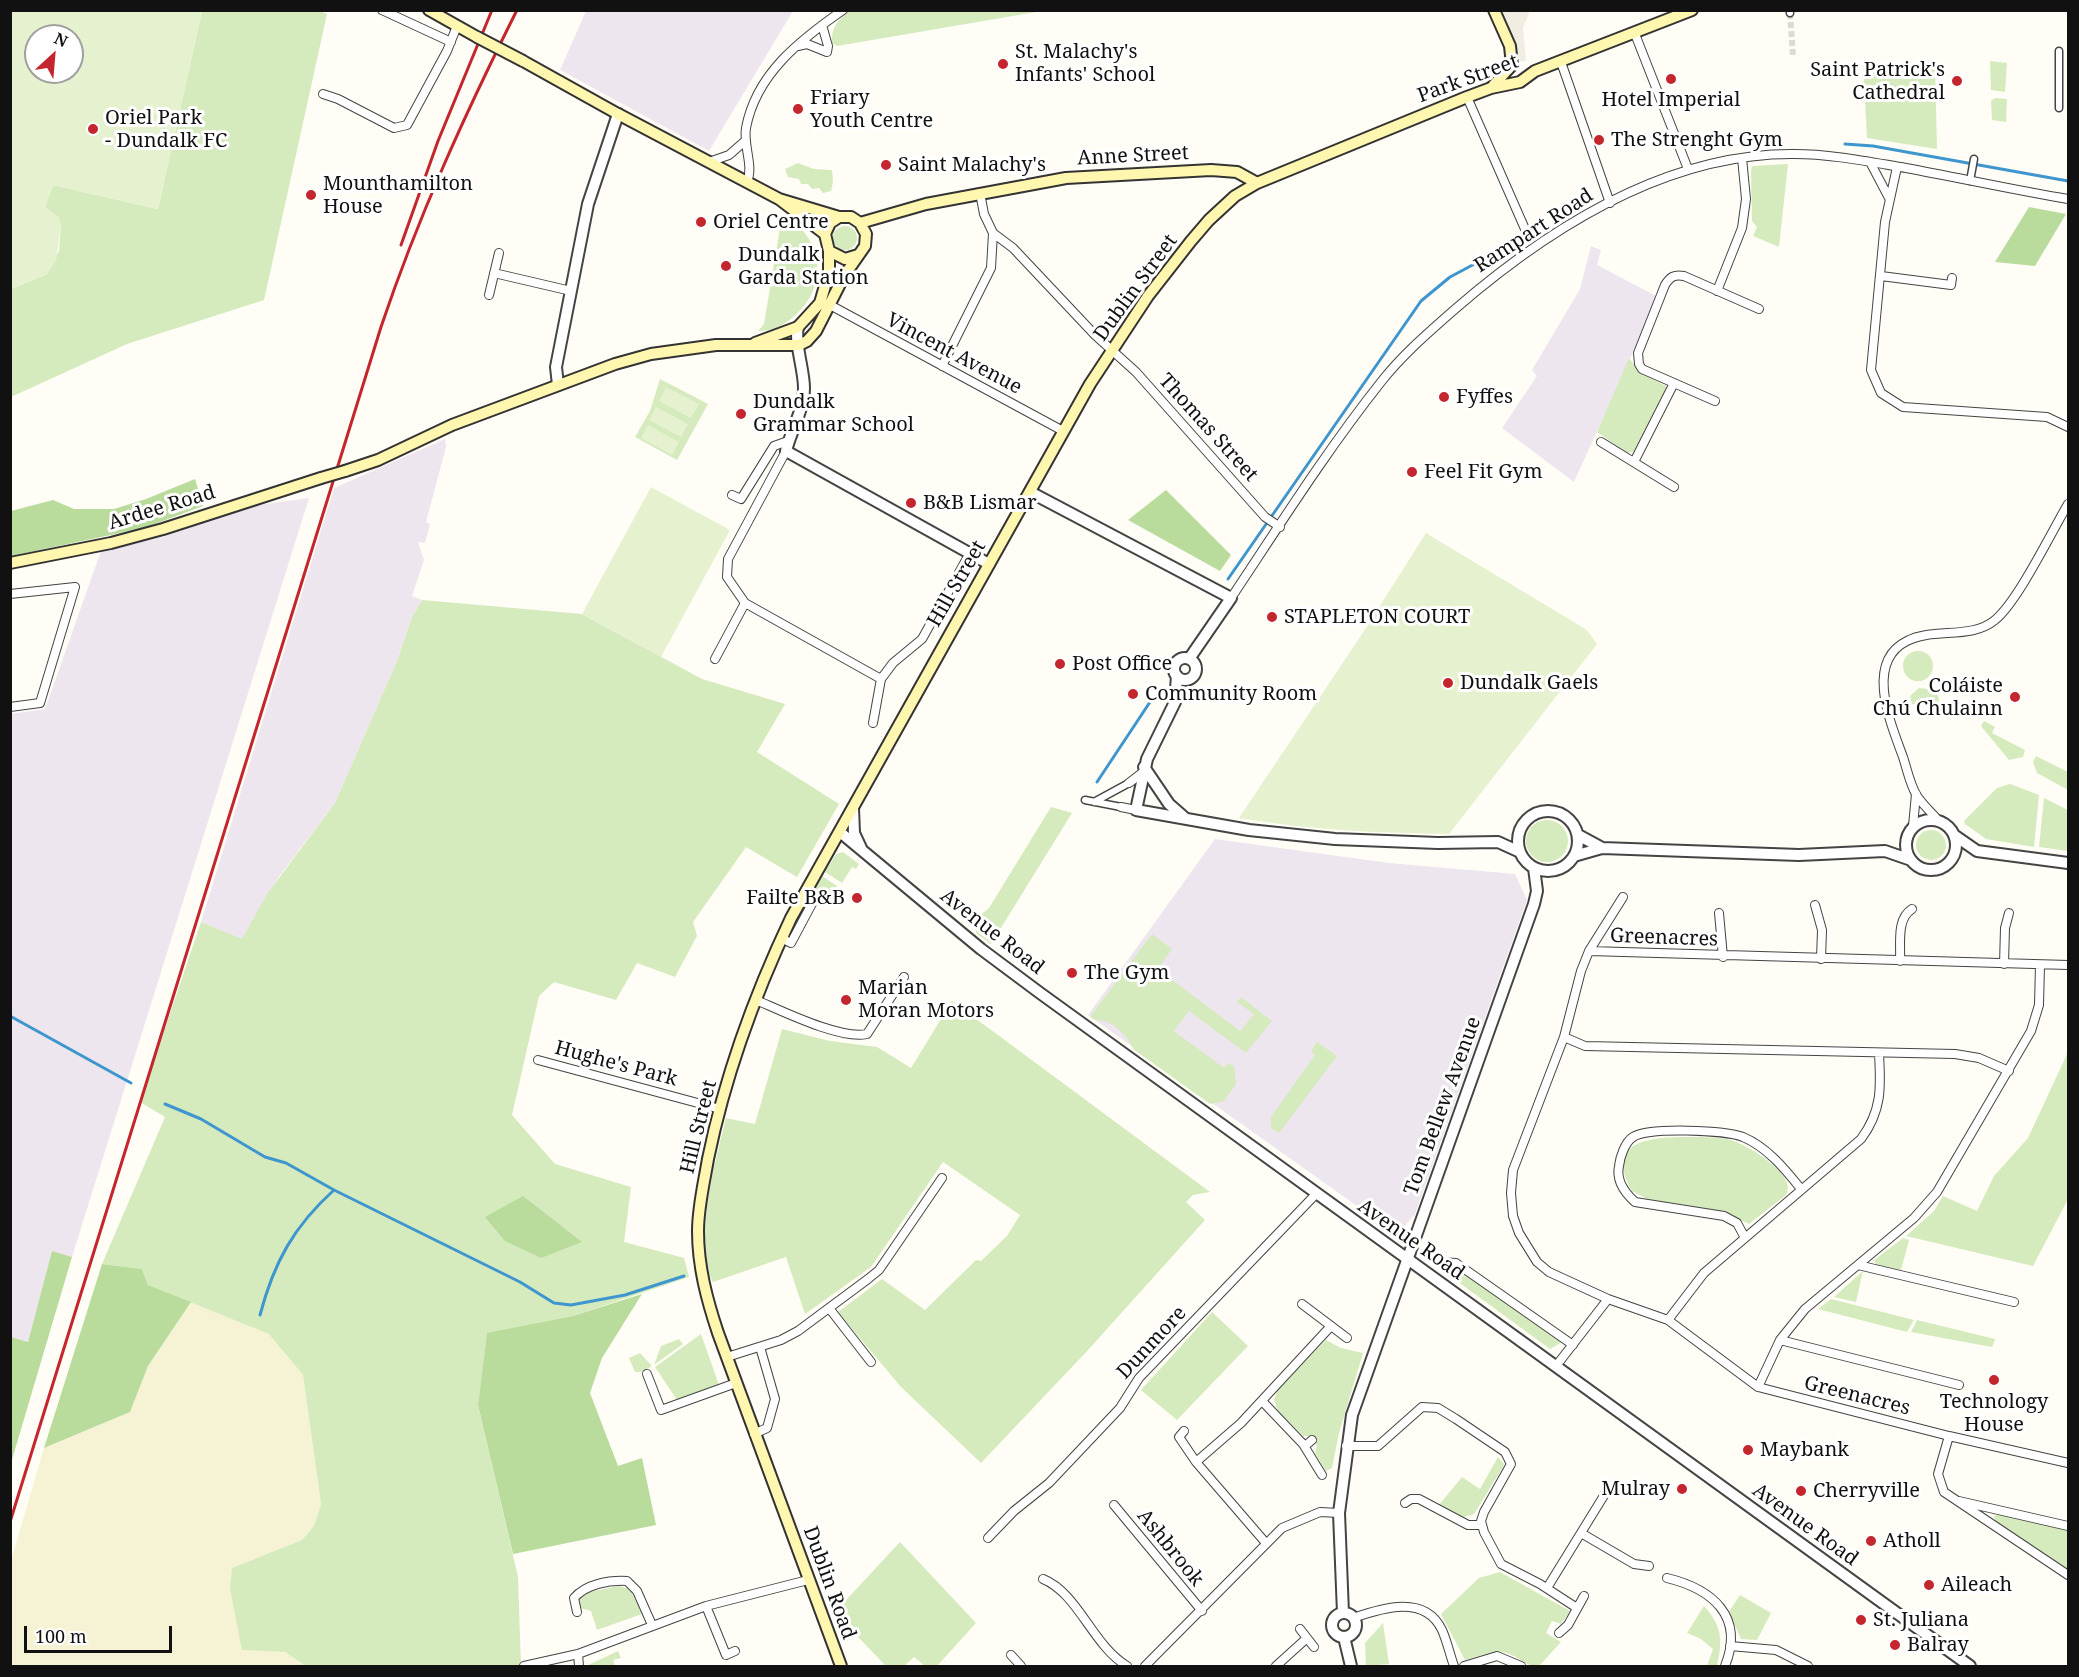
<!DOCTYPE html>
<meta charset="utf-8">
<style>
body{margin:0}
#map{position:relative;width:2079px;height:1677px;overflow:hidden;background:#fffdf5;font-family:"Noto Serif",serif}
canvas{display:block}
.frame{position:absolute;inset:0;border:12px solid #111;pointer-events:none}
.north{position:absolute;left:24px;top:24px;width:60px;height:60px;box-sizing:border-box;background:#fff;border:2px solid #a0a0a0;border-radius:50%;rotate:26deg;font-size:16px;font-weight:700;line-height:24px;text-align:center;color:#111}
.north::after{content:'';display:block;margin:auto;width:21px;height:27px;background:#c4262e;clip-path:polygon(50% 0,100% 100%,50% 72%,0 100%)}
.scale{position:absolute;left:24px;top:1626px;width:148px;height:27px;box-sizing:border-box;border:3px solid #111;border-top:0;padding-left:8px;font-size:18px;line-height:21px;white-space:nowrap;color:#111;-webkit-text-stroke:4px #fff;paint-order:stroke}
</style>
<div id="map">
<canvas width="2079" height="1677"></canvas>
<div class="frame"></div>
<div class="north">N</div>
<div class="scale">100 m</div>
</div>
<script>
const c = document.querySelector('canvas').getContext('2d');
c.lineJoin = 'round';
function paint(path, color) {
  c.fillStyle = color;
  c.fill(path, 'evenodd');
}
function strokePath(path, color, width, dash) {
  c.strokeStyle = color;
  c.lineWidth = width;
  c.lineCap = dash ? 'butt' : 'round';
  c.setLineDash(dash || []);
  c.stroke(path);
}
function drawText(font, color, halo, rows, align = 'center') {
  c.font = font + ' "Noto Serif",serif';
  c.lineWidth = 6;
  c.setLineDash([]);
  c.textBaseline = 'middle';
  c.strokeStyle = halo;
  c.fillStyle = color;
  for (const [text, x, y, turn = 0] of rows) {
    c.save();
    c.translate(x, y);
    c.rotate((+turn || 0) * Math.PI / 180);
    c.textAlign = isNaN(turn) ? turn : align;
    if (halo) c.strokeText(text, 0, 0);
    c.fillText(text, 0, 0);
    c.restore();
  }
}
paint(new Path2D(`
 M586,11V10L793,11L709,151L560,70Z
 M1591,246L1601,250L1597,265L1658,297L1574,482L1502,428L1537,376L1532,370L1580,289Z
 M445,439L446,447L426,522L430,524L425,543L418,542L424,560L412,596L422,600L412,617L397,661L335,803L278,878L242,940L201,922L334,488Z
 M309,498L72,1257L52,1252L28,1342L10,1337V714L45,709L101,551L165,536L258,505Z
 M1215,839L1389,863L1515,874L1527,900L1415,1214L1402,1229L1388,1228L1088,1015Z`), '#eee6ef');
paint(new Path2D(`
 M191,1302L270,1334L303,1375L321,1504L314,1526L302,1540L232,1568L242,1650L285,1652L306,1666H11L10,1564L44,1448L130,1412L148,1366Z`), '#f6f3d4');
paint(new Path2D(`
 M318,10L327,14L264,300L127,344L11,397V289L47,274L59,251L61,225L45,207L53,185L158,209L202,11Z
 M849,11V10L1042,11L837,46L832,43C831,27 838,20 849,11Z
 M1990,61L2007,63L2005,92L1991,90Z
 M1863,64H1935L1937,149L1867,138Z
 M1995,98L2007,99L2006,122L1992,120L1991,101Z
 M798,163L814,169L832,170L833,182L831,191L823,193L819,188L812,189L808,184H801L799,179L788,177L785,169Z
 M1788,164L1779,247L1753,236L1757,227L1752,221L1751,171L1752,166Z
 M784,215C825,239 829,289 792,318C781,327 772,331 758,331L764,324L782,216Z
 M833 238a12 12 0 1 1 24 0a12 12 0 1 1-24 0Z
 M1629,358L1640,373L1666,386V392L1638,447L1633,452L1627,453L1597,432Z
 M660,379L708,404L677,460L635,437L650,411Z
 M422,600L582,614L702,679L785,704L757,752L839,804L797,877L746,847L693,922L697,936L675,977L637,963L616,1000L554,982L539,996L512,1115L555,1164L631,1187L624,1242L684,1258L689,1277L573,1316L487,1334L478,1405L518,1577L521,1666H306L285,1652L242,1650L230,1589L232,1568L302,1540L314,1526L321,1504L303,1375L269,1334L148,1285L142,1269L102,1264L165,1117L140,1102L201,922L242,939L267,894L335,803L397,661L412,617Z
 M1903 666a15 15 0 1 1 30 0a15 15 0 1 1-30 0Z
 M1919,688L1937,690L1939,702L1928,707L1912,704L1910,696Z
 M1984,721L1995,727L1992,733L2025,750L2023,757L2009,760L1981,726Z
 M2036,756L2068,772V790L2037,773L2033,762Z
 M2010,784L2039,795L2034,847L1986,839L1965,824L1964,821L1997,788Z
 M2044,798L2068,810V851L2039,847Z
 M1051,807L1072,813L991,944L977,934C972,922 980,915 989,908Z
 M1526 841a21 21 0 1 1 42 0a21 21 0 1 1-42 0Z
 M1916 845a15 15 0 1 1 30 0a15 15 0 1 1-30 0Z
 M843,852L859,864L856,869L852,867L842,883L825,872L836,854Z
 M822,876L837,886L831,899L815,889Z
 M1152,934L1172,949L1158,969L1240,1031L1254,1014L1237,1002L1241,997L1272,1021L1246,1053L1189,1011L1174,1031L1224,1068L1228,1063L1234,1066L1236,1084L1224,1101L1210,1104L1133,1049C1130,1038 1115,1024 1104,1021C1097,1020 1096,1021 1090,1017Z
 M952,1001L1210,1192L1193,1195L1186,1202L1205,1220L1089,1349L981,1463L901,1387L838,1312L882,1279L925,1310L976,1260L981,1261L1007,1236L1020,1215L943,1162L871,1267L805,1314L786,1257L713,1282C692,1243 716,1160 726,1118L755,1124L782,1029L830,1041L877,1047L911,1068Z
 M1317,1042L1337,1056L1279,1133L1271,1128V1117L1315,1055L1311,1051Z
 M2068,1052V1199L2033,1266L1906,1236L1934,1211L1943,1196L1977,1211L1994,1176L2028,1138Z
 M1702,1137C1711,1138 1721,1137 1731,1140C1747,1145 1799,1175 1786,1195L1749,1224L1720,1211L1647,1199L1632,1191C1599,1133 1666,1137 1702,1137Z
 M1903,1238L1909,1240L1901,1270L1876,1265L1874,1260Z
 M1459,1269L1562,1342L1550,1349L1446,1273Z
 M1863,1271L1856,1302L1834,1297Z
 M1831,1299L1914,1320L1907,1332L1818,1309Z
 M1212,1312L1248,1346L1177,1420L1141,1390Z
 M1917,1320L1995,1339V1340L1992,1347L1911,1332Z
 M701,1334L719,1385L677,1400L655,1367Z
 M679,1339L683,1344L654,1365L661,1346Z
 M1326,1340L1341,1348L1363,1353L1339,1433L1332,1468L1326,1471L1315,1453L1317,1445L1310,1436H1303L1278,1411L1274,1400L1278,1389Z
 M640,1353L652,1366L642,1372H635L629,1358Z
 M1498,1457L1504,1464L1503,1467L1474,1514L1461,1518L1439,1505L1462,1477L1480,1489Z
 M2000,1514L2068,1530V1571L1996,1523L1994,1516Z
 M900,1542L976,1623L937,1666H925L914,1657L904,1666H886L857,1636L847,1641L834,1613Z
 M1500,1572L1570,1611L1561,1624L1552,1621L1546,1633L1561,1642L1539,1666C1524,1666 1521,1658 1509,1654C1495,1648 1478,1657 1465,1660L1441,1614L1479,1578Z
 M619,1586L630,1589L642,1614L597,1630L591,1611L580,1608V1598L588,1592Z
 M1740,1595L1771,1613L1757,1640L1741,1639L1729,1612Z
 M1704,1606C1722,1626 1723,1640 1717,1666H1707L1713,1649L1701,1639L1687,1633Z
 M1383,1623L1389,1664L1366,1666L1365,1643Z
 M618,1651L621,1658L613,1660L615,1666H586Z`), '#d5ebbd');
paint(new Path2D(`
 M2029,207L2066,214L2035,266L1995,262Z
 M195,479L203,506L144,528L11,556V511L53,500L74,509H114L146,499Z
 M1166,490L1231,555L1220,571L1128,520Z
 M523,1196L582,1242L541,1258L505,1241L485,1217Z
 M52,1251L72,1257L11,1463V1337L28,1342Z
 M102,1264L142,1269L148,1285L191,1302L148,1366L130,1412L44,1448Z
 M642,1294L602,1358L590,1393L618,1466L642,1458L656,1525L513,1554L478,1405L487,1333L573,1316Z`), '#b9dc9c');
paint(new Path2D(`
 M10,11H202L158,209L53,185L45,207L59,217L61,225L56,261L47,274L11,289ZM36,36H72V72H36Z
 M666,387L699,404L691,418L659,401Z
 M656,407L688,424L681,437L649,420Z
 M648,425L679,442L672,455L641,438Z
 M651,487L730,530L661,657L582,614Z
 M1426,533L1587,630L1597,644L1449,834C1378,833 1309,830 1239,818L1364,631Z`), '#e6f2cf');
paint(new Path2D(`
 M1501,11H1530L1523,28L1526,60L1521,62Z`), '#f1ede2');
strokePath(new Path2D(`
 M1845,144L1873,146L2068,181
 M1228,579L1421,301L1450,277L1512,244
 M1097,782L1150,702
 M10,1016L131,1083
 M165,1104L201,1119L265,1157L286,1163L334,1190L520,1282L554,1303L571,1305L625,1295L684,1276
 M260,1315C274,1262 294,1226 334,1190`), '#3f96cf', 3);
strokePath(new Path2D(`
 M1790,13L1793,56`), '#dbdad3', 6, [6, 3]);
const pedestrian = new Path2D(`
 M1790,10V13
 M2059,51V108
 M1970,181L1974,159
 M1085,800L1121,807
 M1094,802L1129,783`);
const minor = new Path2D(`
 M382,10L451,42
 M1635,34L1688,169
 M798,46L807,44L827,52L828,46L822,25
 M1561,62L1610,203
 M323,94L338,99L394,128L407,125L447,51L457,26
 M1467,97L1525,229
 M709,162L729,155L745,141
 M1870,162L1889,198
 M1897,167L1885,222L1871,370L1881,393L1903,407L2047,417L2068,427
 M747,182C754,166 743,146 746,128C756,74 800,40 843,10
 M980,193L984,214L993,233L1013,248L1095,335L1136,372L1265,517L1280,527
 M494,273L571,291
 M1881,276L1951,285L1952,278
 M1717,291L1742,228L1746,199L1742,158
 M489,295L499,253
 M830,305L1063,431
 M942,366L991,268L993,233
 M1715,401L1642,369L1639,364L1638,353L1665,285C1670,277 1674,274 1684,276L1759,309
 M1601,442L1674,487
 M786,451L728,559L727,577L745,603L881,679
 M1634,462L1674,383
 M732,495L741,499L774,446L788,441
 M10,594L75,587L40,703L10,707
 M1231,598C1279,526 1327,450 1381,382C1402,355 1429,332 1454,310C1547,229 1667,153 1794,154C1832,154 1870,162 1906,168C1960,178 2014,190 2068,199
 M715,659L745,603
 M873,723L881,679L893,663L922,639L970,553
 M1129,783L1142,773
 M1121,807L1136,810
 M1938,820C1931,812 1923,805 1917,796C1910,785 1907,769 1903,757C1891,724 1864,662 1907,641C1934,627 1971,640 1995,620C2018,601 2051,533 2068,504
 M1913,826L1916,794
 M1815,905L1822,930L1821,959
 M1719,913L1723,957
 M781,938L791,943L815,898
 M1589,951L2068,965
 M1900,961C1901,944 1896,919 1912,909
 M2004,964L2005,928L2009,913
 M756,1000C782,1011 841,1040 867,1034L904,977
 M1564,1037L1585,1046L1955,1054L1979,1058L2009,1071
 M538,1060L720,1109
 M1744,1236L1737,1223L1724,1216L1635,1202C1625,1193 1616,1180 1619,1166C1620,1157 1625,1142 1633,1137C1649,1127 1725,1130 1743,1137C1767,1147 1785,1169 1801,1189
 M1440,1262L1456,1263L1573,1345
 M1858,1265L2014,1302
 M1608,1299L1668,1320L1758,1387L1949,1436L2068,1463
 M1302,1304L1347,1338
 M829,1308L871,1362
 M1668,1320L1704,1273L1861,1139C1882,1111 1881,1087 1879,1054
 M1780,1340L1959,1385
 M727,1357L781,1340L798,1331L868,1279L879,1270L942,1178
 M1556,1366L1608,1299L1549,1272L1537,1262L1519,1233L1513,1216L1511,1193L1513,1170L1564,1037L1581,971L1589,951L1623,897
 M647,1374L661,1410L736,1383
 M1758,1387L1780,1340L1805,1309L1914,1218L1937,1192L2031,1031L2039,1005L2040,965
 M1262,1401L1303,1444L1322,1475
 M1184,1431L1179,1437L1196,1462
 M754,1434L767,1428L775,1399L760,1347
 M1949,1436L1938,1474L1944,1492L2068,1575
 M1305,1446L1312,1440
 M1346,1446H1378L1422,1407L1438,1408L1456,1419L1505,1452L1511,1464L1484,1512L1481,1521L1484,1532L1501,1564L1540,1584L1577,1608
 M1959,1501L2068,1526
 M1405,1503L1411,1499H1419L1468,1525H1482
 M1114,1505L1202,1611
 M1581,1533L1634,1564L1649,1566
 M988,1538L1014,1511L1049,1483L1120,1408L1139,1378L1316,1194
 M1265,1542L1196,1462L1241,1423L1331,1326
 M1667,1578C1712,1589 1745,1616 1725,1666
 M1043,1579C1078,1593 1093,1646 1127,1666
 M1547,1588L1608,1489
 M706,1606L726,1655L735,1651
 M577,1612L574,1598C586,1584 609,1580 627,1581L637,1591L652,1625
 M1353,1618C1382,1608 1425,1594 1442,1630C1447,1641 1450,1655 1454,1666
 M1300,1629L1314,1647
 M1559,1633L1568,1625L1584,1596
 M1730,1646L1776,1650L1808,1666
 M578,1654L579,1666
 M1011,1655L1021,1666
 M524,1666L578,1654L706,1606L808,1580
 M1145,1666L1282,1528L1320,1512L1339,1513
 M1276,1666L1307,1638
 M1464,1666L1497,1656L1521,1666`);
const tertiary = new Path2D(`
 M798,327C794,343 804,369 804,388C804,410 791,430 786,451L989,564
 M558,385L556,367L588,204L618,114
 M1030,492L1231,598L1189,659
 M1174 669a11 11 0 1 1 22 0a11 11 0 1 1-22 0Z
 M1177,676L1175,702L1147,759L1136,810L1249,830L1335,839L1438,843L1498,842L1520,852
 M1144,767L1169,804L1185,818
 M853,808L854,833L861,848
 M1518 841a30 30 0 1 1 60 0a30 30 0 1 1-60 0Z
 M1906 845a25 25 0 1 1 50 0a25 25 0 1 1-50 0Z
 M840,832L981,949L1040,993L1970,1666
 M1578,835L1602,848
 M1954,835L1977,851L2068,863
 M1574,856L1602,848L1799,855L1885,851L1911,860
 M1343,1613L1339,1513L1352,1415L1534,904L1537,891L1534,868
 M1332 1625a12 12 0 1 1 24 0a12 12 0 1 1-24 0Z
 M1344,1637L1351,1666`);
const secondary = new Path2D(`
 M429,10L477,37
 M523,61L618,114L779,199L825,234
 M1491,88L1512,65L1510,46L1494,10
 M860,223L926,204L1066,178L1211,170L1237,172L1257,183
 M829,251L845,259L858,255
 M755,343L798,327L820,303L829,272V251L825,234L830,223L839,217
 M345,471L378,460L452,425L615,364L651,354L716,345H799L807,341L816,331L844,276L865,246L866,234L860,223L851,217H839L779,199
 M10,563L111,543L163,529L321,478
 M841,1666L718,1333C707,1300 698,1267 698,1231C698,1207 704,1183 708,1159C725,1076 755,994 791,918L1090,384L1148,296L1191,241L1209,220L1235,196L1257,183L1467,97L1491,88L1520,82L1535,71L1692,10`);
strokePath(pedestrian, '#444', 9);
strokePath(minor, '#444', 10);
strokePath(tertiary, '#444', 14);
strokePath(secondary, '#333', 14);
strokePath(pedestrian, '#fff', 6);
strokePath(minor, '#fff', 8);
strokePath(tertiary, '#fff', 10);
strokePath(secondary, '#fff6b0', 10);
strokePath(new Path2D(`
 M401,245L438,141L492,10
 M10,1522L381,327C418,217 465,114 517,10`), '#c4262e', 3);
const secondaryBridge = new Path2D(`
 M477,37L523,61
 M321,478L345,471`);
strokePath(secondaryBridge, '#333', 14, []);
strokePath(secondaryBridge, '#fff6b0', 10);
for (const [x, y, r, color] of [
 [1003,64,6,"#c4262e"],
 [1671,79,6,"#c4262e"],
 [1957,81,6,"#c4262e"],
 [798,109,6,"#c4262e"],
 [93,129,6,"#c4262e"],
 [1599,140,6,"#c4262e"],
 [886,165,6,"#c4262e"],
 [311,195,6,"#c4262e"],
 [701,222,6,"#c4262e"],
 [726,266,6,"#c4262e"],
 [1444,397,6,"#c4262e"],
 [741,414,6,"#c4262e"],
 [1412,472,6,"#c4262e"],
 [911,503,6,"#c4262e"],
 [1272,617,6,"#c4262e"],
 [1060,664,6,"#c4262e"],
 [1448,683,6,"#c4262e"],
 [1133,694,6,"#c4262e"],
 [2015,697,6,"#c4262e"],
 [857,898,6,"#c4262e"],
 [1072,973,6,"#c4262e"],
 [846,1000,6,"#c4262e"],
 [1994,1380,6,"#c4262e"],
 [1748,1450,6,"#c4262e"],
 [1682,1489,6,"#c4262e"],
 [1801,1491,6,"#c4262e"],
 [1871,1541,6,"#c4262e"],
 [1929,1585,6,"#c4262e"],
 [1861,1620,6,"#c4262e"],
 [1895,1645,6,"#c4262e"]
]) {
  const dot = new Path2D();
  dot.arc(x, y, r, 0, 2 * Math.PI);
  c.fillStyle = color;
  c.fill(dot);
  strokePath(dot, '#fff', 2);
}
drawText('20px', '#111', '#fff', [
 ["St. Malachy's",1015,52],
 ["Infants' School",1015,75],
 ["Saint Patrick's",1945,70,"right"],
 ["Cathedral",1945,93,"right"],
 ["Friary",810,98],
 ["Youth Centre",810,121],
 ["Hotel Imperial",1671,100,"center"],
 ["Oriel Park",105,118],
 ["- Dundalk FC",105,141],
 ["The Strenght Gym",1611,140],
 ["Saint Malachy's",898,165],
 ["Mounthamilton",323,184],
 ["House",323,207],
 ["Oriel Centre",713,222],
 ["Dundalk",738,255],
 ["Garda Station",738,278],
 ["Fyffes",1456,397],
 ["Dundalk",753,402],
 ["Grammar School",753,425],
 ["Feel Fit Gym",1424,472],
 ["B&B Lismar",923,503],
 ["STAPLETON COURT",1284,617],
 ["Post Office",1072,664],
 ["Dundalk Gaels",1460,683],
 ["Coláiste",2003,686,"right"],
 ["Chú Chulainn",2003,709,"right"],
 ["Community Room",1145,694],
 ["Failte B&B",845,898,"right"],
 ["The Gym",1084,973],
 ["Marian",858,988],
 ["Moran Motors",858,1011],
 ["Technology",1994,1402,"center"],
 ["House",1994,1425,"center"],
 ["Maybank",1760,1450],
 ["Mulray",1670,1489,"right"],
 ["Cherryville",1813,1491],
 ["Atholl",1883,1541],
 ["Aileach",1941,1585],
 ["St. Juliana",1873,1620],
 ["Balray",1907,1645]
], 'left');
drawText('20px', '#111', '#fff', [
 ["Park Street",1468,79,-20],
 ["Anne Street",1133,156,-3],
 ["Rampart Road",1534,231,-33],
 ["Dublin Street",1136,288,-54],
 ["Vincent Avenue",954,354,28],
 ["Thomas Street",1208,428,48],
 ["Ardee Road",162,508,-17],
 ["Hill Street",957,584,-60],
 ["Avenue Road",992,932,38],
 ["Greenacres",1664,938,2],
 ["Hughe's Park",616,1064,15],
 ["Tom Bellew Avenue",1443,1106,-70],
 ["Hill Street",699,1127,-76],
 ["Avenue Road",1411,1240,35],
 ["Dunmore",1152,1343,-47],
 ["Greenacres",1857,1396,14],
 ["Avenue Road",1805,1525,36],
 ["Ashbrook",1170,1548,51],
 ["Dublin Road",829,1583,70]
]);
</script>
